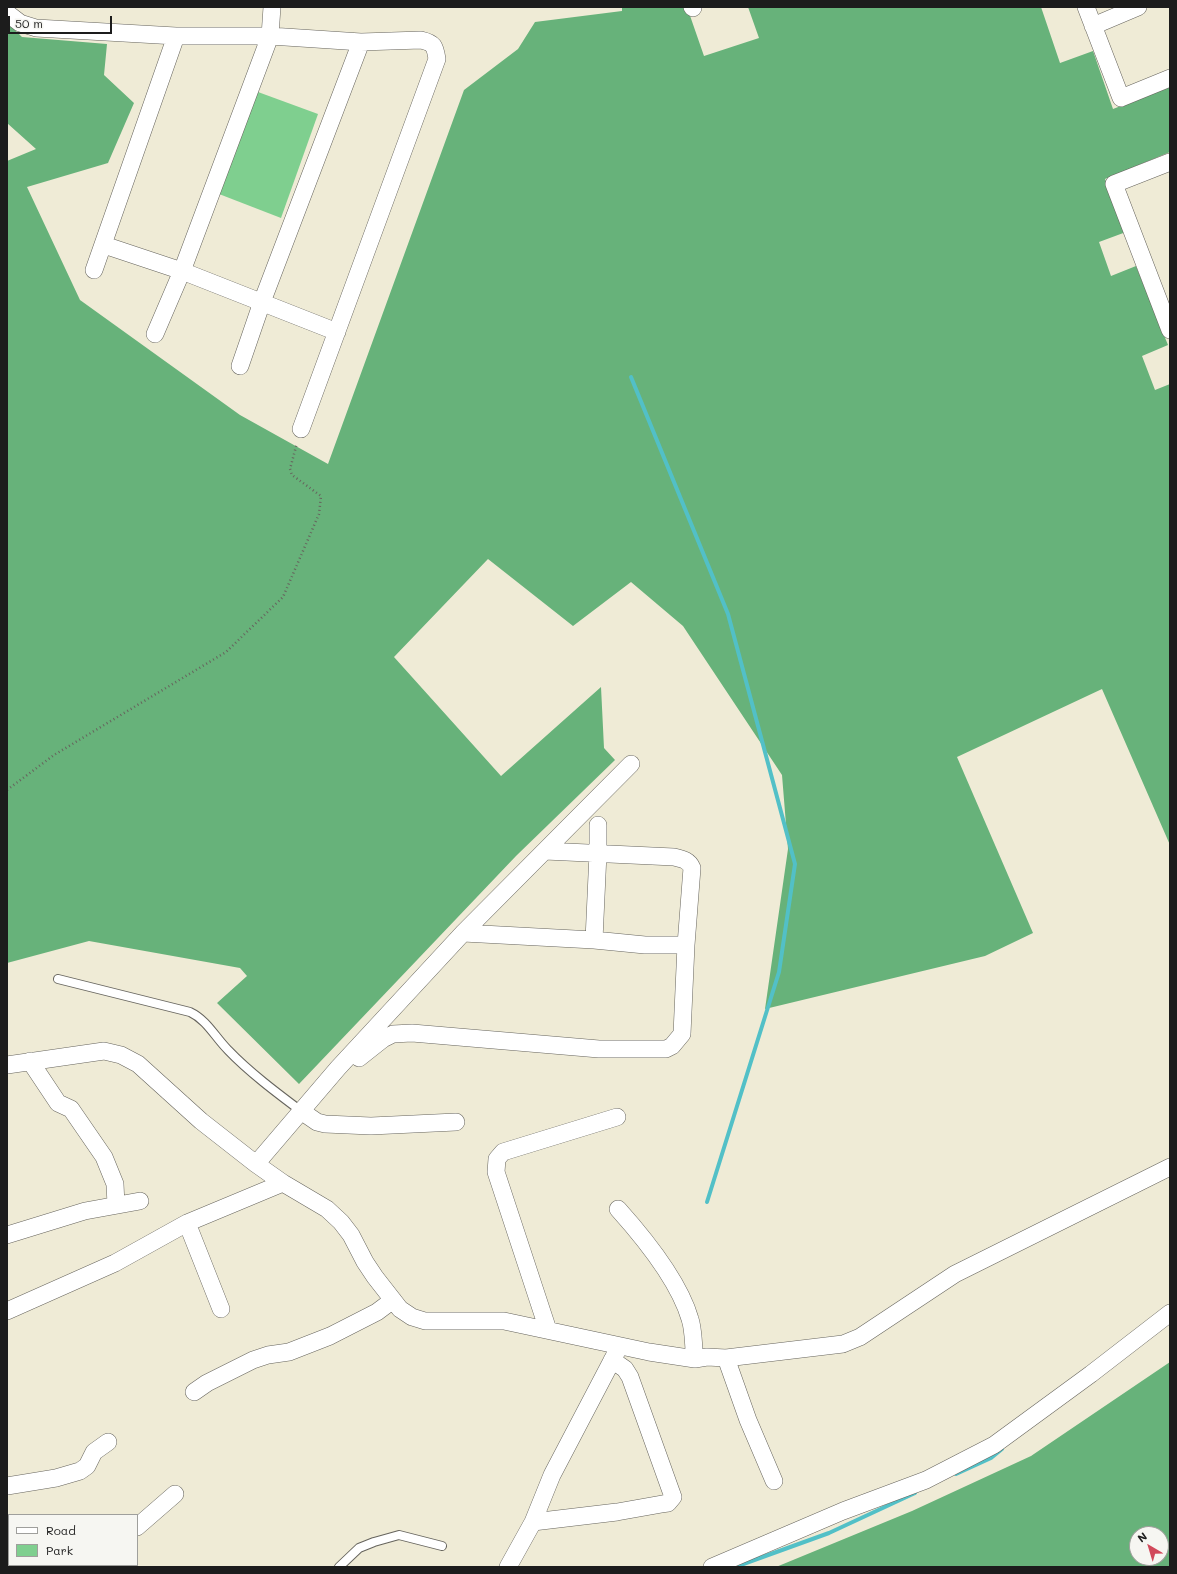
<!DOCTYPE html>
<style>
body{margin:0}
#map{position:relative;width:1177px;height:1574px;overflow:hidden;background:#efebd6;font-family:Mali,sans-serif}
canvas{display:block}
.frame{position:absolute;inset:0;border:8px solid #1c1c1c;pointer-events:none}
.legend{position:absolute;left:8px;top:1514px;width:130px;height:52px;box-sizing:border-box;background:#f6f6f2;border:1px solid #9f9f9c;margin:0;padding:5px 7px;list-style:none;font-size:12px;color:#1c1c1c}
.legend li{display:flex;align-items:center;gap:8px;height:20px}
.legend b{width:20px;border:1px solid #9f9f9c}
.north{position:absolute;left:1129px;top:1526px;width:40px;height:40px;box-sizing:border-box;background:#f6f6f2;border:1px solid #9f9f9c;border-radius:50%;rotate:322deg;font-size:11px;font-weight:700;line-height:16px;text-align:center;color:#1c1c1c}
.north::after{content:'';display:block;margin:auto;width:14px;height:18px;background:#d1495b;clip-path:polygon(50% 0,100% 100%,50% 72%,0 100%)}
.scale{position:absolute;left:8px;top:16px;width:104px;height:18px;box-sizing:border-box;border:2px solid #1c1c1c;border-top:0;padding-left:5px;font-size:12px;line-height:14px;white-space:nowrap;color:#1c1c1c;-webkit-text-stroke:3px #f6f6f2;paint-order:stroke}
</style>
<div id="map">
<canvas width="1177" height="1574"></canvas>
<div class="frame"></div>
<ul class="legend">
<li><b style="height:5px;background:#fff"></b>Road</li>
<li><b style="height:11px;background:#7fcf8f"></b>Park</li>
</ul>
<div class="north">N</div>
<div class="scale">50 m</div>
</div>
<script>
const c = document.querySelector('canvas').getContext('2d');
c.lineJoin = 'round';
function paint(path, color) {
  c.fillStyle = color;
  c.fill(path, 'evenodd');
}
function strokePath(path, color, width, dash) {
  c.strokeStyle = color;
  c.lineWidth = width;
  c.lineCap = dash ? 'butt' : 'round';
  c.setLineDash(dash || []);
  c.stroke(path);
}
paint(new Path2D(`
 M258,92L318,114L281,218L219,194Z`), '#7fcf8f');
paint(new Path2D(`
 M622,7H687L704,56L759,38L748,7H1041L1060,63L1093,51L1113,109L1170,87V152L1105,179L1126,232L1099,242L1111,276L1136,266L1168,345L1142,356L1155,390L1170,384V845L1102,689L957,757L1033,933L985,956L765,1009L788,849L782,775L683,626L631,582L573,626L488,559L394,657L501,776L601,687L604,748L615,760L516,856L299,1084L217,1003L247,976L240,968L89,941L7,963V161L36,149L7,123V22L22,37L107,44L104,75L134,103L108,163L27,187L80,300L240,415L328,464L464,90L518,49L535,22L622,11Z
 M1170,1362V1567H776L912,1511L1031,1456ZM1137,1534H1161V1558H1137Z`), '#67b27a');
strokePath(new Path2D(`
 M631,377L728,614L795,864L779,972L707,1202
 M956,1474L991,1458L1002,1449
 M735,1567L829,1533L915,1493`), '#52c0c7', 4);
const service = new Path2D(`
 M58,979L190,1012C207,1020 215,1037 228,1050C249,1072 277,1093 301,1111
 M339,1567L359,1548L374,1542L399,1535L442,1546`);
const minor = new Path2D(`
 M692,7L693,8
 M1086,7L1121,98L1170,78
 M7,13L20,23L36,28L176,36H270L361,42L421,40C434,43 435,46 437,59L301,429
 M1093,26L1138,7
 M1170,162L1114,184L1170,330
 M104,245L182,271L337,332
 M94,270L176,36
 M155,334L182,271L270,36L272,7
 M240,366L262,302L361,42
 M463,933L594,940L645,945H686L692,868C689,860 682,859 674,857L545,851
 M594,940L598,853V825
 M359,1058L383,1039L393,1034L412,1033L599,1049H666L672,1046L682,1034L686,945
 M30,1061L58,1103L71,1109L104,1157L115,1184L116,1205
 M7,1065L104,1051L121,1055L138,1064L201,1121L256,1164L283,1183
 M301,1111L317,1122L325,1124L371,1126L456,1122
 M256,1164L338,1068L463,933L631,764
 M618,1209C644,1238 679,1281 690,1319C694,1331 693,1346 695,1359
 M187,1223L221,1309
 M7,1235L85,1211L140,1201
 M7,1311L115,1263L187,1223L283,1183L327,1209L341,1222L351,1235L365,1262L375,1277L400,1309L412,1317L425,1321H504L649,1352L695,1359L707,1357L726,1358L843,1344L860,1337L955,1274L1170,1167
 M548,1330L496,1172L497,1159L503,1152L617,1117
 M726,1358L748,1420L774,1481
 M194,1392L207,1383L253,1360L268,1355L289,1352L330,1336L377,1312L393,1300
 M7,1486L56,1478L80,1471L87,1466L94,1452L108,1442
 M533,1522L617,1512L662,1504L668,1503L673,1497L630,1377L625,1369L612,1360
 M137,1527L175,1494
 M83,1567L86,1565
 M508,1567L533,1522L552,1475L617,1351
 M712,1567L843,1511L926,1480L994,1445L1091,1374L1170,1313`);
const secondary = new Path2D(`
 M7,1532L9,1539
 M16,1565L17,1567`);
strokePath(service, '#66645d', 10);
strokePath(minor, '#66645d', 18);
strokePath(secondary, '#66645d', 24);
strokePath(new Path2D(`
 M7,790L54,755L226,652L283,597L319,514L321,496L292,475L290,469L297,443`), '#66645d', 2.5, [1, 3]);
strokePath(service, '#fff', 8);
strokePath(minor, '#fff', 17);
strokePath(secondary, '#fff', 22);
</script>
